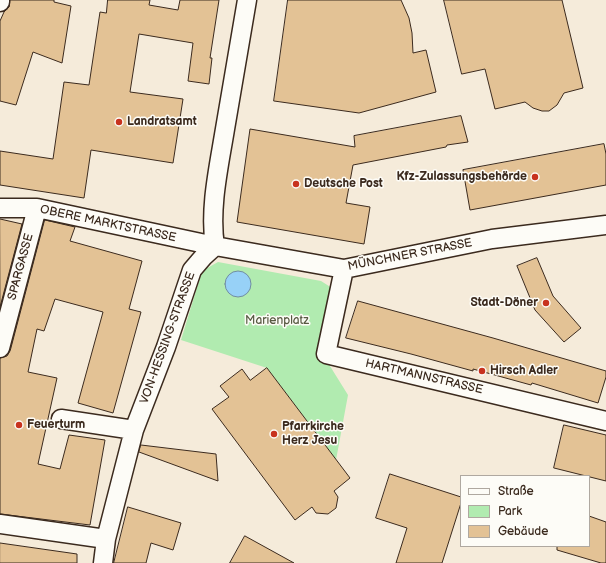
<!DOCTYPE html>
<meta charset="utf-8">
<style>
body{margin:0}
#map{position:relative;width:606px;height:563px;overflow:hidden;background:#f5ebda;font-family:"Balsamiq Sans",sans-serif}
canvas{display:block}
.legend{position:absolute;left:460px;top:475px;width:130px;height:72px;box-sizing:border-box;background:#fdfcf7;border:1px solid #afa8a0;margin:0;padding:5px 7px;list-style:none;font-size:12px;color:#3b2a1e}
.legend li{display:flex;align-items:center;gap:8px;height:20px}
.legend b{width:20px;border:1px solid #afa8a0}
</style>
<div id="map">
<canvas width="606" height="563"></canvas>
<ul class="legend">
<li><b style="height:5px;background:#fdfcf7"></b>Straße</li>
<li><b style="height:11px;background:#b1ebb0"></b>Park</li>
<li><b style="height:11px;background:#e3c295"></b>Gebäude</li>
</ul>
</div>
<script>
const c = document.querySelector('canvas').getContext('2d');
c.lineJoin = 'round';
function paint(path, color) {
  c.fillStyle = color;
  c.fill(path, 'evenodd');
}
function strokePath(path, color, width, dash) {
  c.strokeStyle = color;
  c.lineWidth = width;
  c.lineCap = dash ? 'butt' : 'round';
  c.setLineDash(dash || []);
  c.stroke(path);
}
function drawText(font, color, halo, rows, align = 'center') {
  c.font = font + ' "Balsamiq Sans",sans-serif';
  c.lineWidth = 3;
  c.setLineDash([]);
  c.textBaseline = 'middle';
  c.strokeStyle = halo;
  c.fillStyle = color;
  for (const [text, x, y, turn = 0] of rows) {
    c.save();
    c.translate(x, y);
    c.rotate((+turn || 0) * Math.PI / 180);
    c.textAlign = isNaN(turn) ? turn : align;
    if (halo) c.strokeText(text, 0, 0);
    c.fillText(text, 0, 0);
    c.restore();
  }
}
paint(new Path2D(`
 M218,262L321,281L332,288L320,350L348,395L336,460L267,368L181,340L202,271Z`), '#b1ebb0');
const water = new Path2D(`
 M225 284a13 13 0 1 1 26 0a13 13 0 1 1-26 0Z`);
paint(water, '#97d1f7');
strokePath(water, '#728ea0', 1);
const building = new Path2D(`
 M10,0H54V2L71,6L62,63L33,52L16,105L0,101V21L4,12L9,7Z
 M108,0H150L149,5L178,10L180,0H219L210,58H212L209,84L188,81L193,43L139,34L130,92L183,99L173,163L91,150L84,198L0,185V151L53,159L64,82L89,85L100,12L106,13Z
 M288,0H401L409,18L412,33L413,53L426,50L436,92L359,113L274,101Z
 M444,0H562L583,88L564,93L557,105L549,111H542L533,108L525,102L495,109L485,69L462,74Z
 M461,116L468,142L447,145L446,147L353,165L346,203L370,207L364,244L237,222L250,129L355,147L354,136Z
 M604,144L606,154V185L470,210L463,170Z
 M0,219L22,224L0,307Z
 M45,220L75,227L70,241L142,261L129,309L141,312L113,413L78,403L103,312L55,299L44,331L37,329L28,372L57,378L38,464L60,469L69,435L105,440L90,525L0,514V358L7,356L10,351Z
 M537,258L553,296L581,328L564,342L535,310L517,266Z
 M358,301L493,338L606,371V377L598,403L532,383L531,385L473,369V371L411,354L346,338Z
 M267,368L350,478L334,491L338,497L336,508L328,514L316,513L312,507L295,520L212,409L229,397L220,386L242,369L250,380Z
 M564,425L606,435V481L554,468Z
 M141,445L216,454L218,481L139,452Z
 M390,474L461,497V503L442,563H396L407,528L376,518Z
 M128,507L181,523L173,550L151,543L146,563H114Z
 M589,516L606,522V563H601L557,550V546H589Z
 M245,536L294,563H230Z
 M0,543L77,554V563H0Z`);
paint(building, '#e3c295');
strokePath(building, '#3b2a1e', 1);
const minor = new Path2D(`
 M0,2V0
 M0,208H37L215,246L344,269L492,239L606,225
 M215,246C209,209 219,166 225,129C232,86 240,43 247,0
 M344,269L326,354L606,421
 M0,348L37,208
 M61,419L134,430
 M0,524L106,539
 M103,563L106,539L134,430L166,347L192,270L204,256L215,246`);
strokePath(minor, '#3b2a1e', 21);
strokePath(minor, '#fdfcf7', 18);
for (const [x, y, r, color] of [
 [119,122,4,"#c8321e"],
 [535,177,4,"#c8321e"],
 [296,184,4,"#c8321e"],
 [546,303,4,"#c8321e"],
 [482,371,4,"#c8321e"],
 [19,425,4,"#c8321e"],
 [274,434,4,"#c8321e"]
]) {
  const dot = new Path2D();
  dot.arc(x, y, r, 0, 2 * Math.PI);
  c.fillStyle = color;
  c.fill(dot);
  strokePath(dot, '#fdfcf7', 1.5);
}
drawText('bold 12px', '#3b2a1e', '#fdfcf7', [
 ["Landratsamt",127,122],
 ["Kfz-Zulassungsbehörde",527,177,"right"],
 ["Deutsche Post",304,184],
 ["Stadt-Döner",538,303,"right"],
 ["Hirsch Adler",490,371],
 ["Feuerturm",27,425],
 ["Pfarrkirche",282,427],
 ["Herz Jesu",282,441]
], 'left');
drawText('12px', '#3b2a1e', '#fdfcf7', [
 ["OBERE MARKTSTRASSE",108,224,12],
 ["MÜNCHNER STRASSE",410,255,-11],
 ["SPARGASSE",21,267,-75],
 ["VON-HESSING-STRASSE",168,338,-70],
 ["HARTMANNSTRASSE",424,377,13]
]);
drawText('12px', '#585a42', '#fdfcf7', [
 ["Marienplatz",277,321]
]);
</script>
